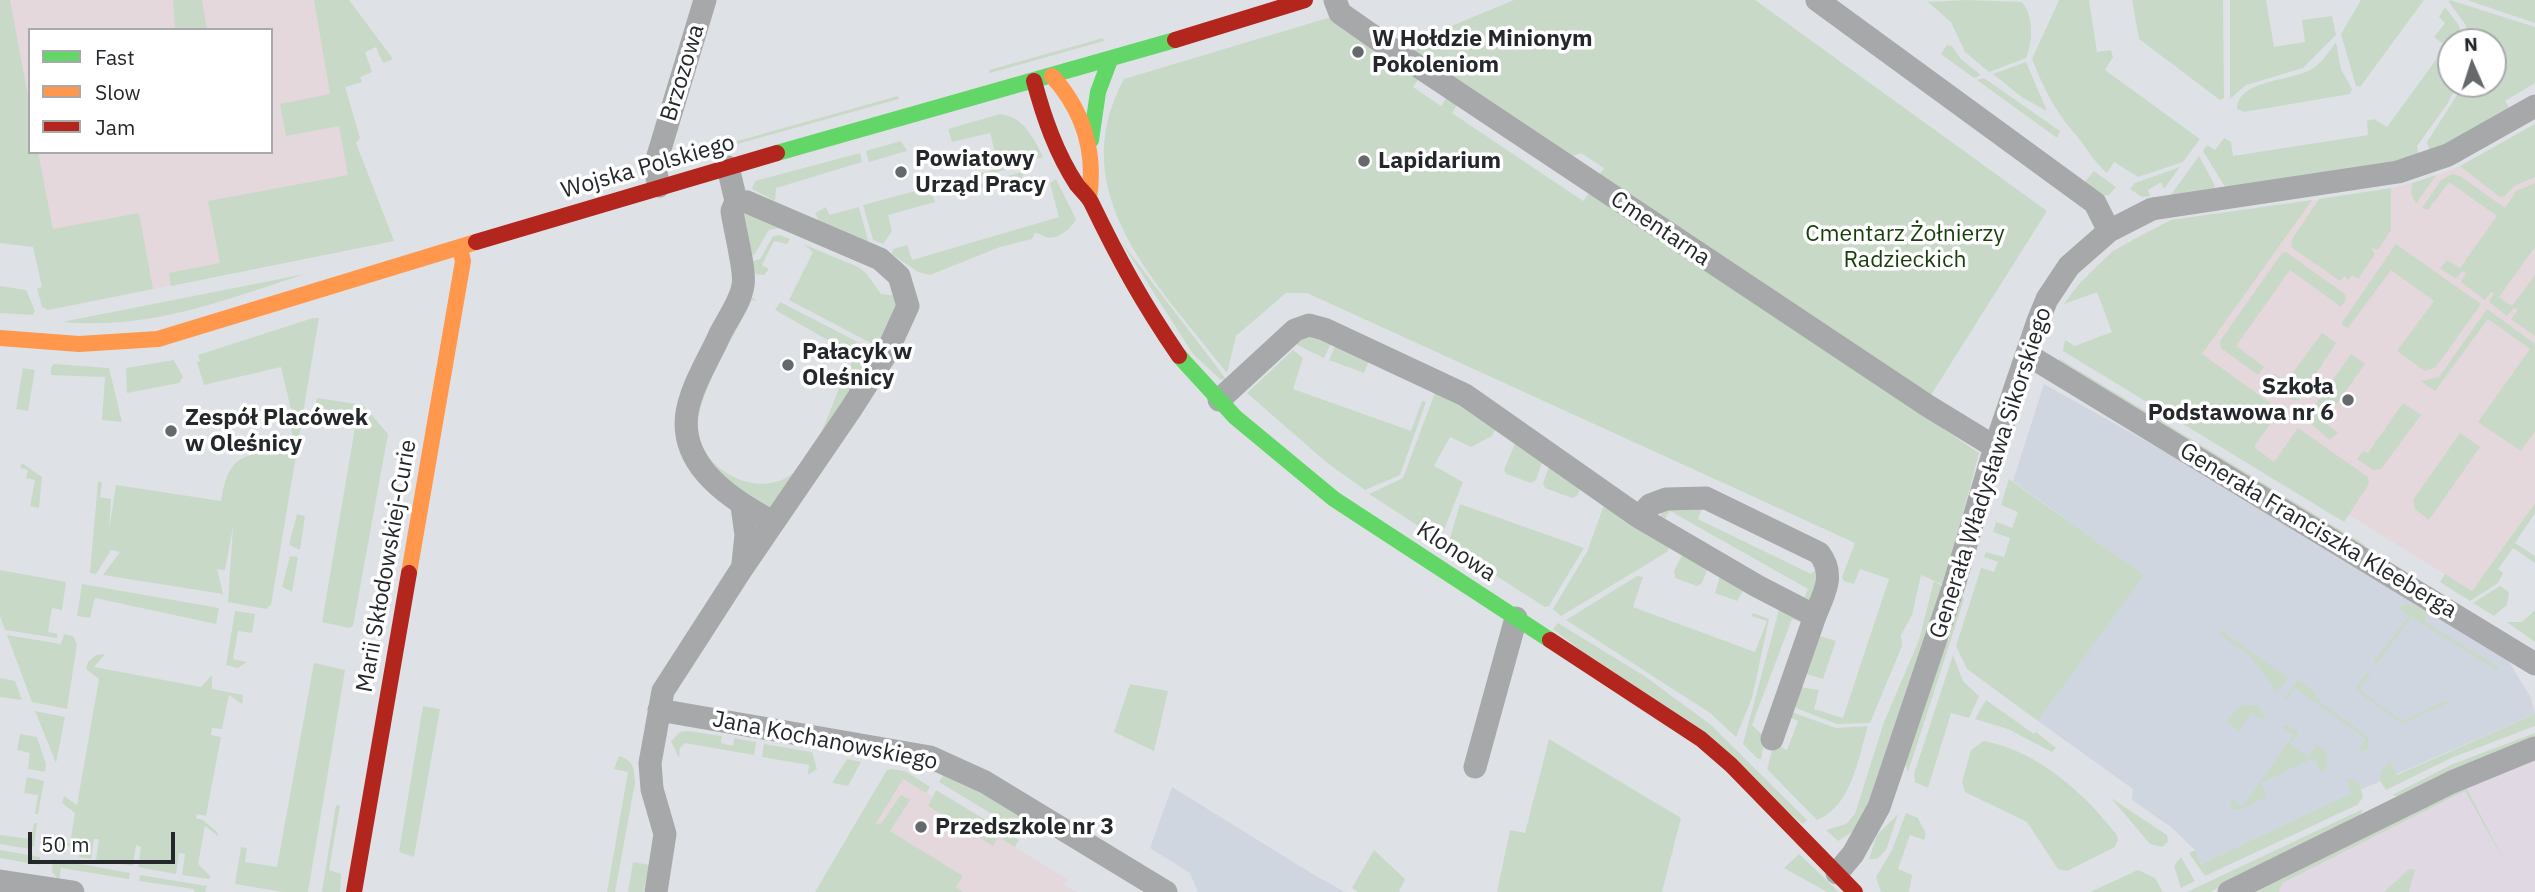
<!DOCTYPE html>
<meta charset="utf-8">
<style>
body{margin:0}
#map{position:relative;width:2535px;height:892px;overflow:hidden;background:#dee2e6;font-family:"IBM Plex Sans",sans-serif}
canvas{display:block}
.legend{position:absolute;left:28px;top:28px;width:245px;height:126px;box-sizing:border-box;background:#fff;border:2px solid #a8a9aa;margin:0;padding:9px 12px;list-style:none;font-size:21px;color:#25282b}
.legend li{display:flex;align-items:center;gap:14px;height:35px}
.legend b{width:35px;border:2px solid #a8a9aa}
.north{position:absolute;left:2437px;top:28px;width:70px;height:70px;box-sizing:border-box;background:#fff;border:2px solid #a8a9aa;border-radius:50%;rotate:357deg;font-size:19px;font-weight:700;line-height:28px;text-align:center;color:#25282b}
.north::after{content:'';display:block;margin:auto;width:24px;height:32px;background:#66696c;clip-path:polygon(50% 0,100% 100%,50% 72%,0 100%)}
.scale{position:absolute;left:28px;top:832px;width:147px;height:32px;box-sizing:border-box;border:4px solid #25282b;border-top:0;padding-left:9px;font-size:21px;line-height:24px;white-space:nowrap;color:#25282b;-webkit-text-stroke:5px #fff;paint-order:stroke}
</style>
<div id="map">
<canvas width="2535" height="892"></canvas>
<ul class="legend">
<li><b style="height:9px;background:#63d668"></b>Fast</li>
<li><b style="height:9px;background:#ff974d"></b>Slow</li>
<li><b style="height:9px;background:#b3261e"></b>Jam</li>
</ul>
<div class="north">N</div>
<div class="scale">50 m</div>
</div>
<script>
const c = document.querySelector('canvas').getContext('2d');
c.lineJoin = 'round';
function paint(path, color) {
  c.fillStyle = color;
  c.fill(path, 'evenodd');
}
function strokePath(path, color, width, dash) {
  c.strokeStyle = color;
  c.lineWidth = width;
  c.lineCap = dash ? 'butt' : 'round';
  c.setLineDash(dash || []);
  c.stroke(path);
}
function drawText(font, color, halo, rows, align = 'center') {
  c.font = font + ' "IBM Plex Sans",sans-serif';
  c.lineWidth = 7;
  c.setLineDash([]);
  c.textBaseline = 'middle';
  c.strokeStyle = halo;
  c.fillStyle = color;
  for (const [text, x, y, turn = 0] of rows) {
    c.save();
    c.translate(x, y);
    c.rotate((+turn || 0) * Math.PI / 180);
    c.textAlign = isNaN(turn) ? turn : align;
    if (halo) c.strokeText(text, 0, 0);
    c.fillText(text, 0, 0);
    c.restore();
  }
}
paint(new Path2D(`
 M2044,384L2219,482L2505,655L2531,698L2535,714L2353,793L2201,864L2195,850L2171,827L2132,800L2133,789L2038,721L2143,575L2013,481Z
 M1172,787L1311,873L1345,892H1198L1190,873L1150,848Z`), '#cfd6df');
paint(new Path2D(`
 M2535,760V892H2279L2281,883L2465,791V785Z`), '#e0d8e3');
paint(new Path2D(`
 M0,0H349L393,59L383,63L376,47L365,52L372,72L360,77L362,82L345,87L360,138L356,143L394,241L48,310ZM30,30H271V152H30Z
 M2535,124V503L2472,591L2075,346L2112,332L2097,292L2064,304L2093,269L2113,251L2140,235L2171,220L2376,192L2431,178L2460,166Z
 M893,772L1067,879L1064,885L1077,892H824Z`), '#e4d8dc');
paint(new Path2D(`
 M0,0H10L30,107V152H38L53,229L139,213L153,289L48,310L42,307L37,288L42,287L33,247L0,243Z
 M173,0H202L207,30H175Z
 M314,0H349L393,59L383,63L376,47L365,52L372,72L360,77L362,82L345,87L360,138L356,143L394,241L171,286L169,273L220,263L208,201L348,175L339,126L286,136L280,104L330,94Z
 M1514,0H1755L2047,211L1931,395L1599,175L1604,168L1581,153L1573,156L1406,45Z
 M1966,0L2022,2C2034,17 2033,42 2026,58L1989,72L1965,52L1951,22L1928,2Z
 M2059,0H2089L2097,52L2111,50L2113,57L2105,70L2200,139L2183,162L2138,177L2114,162L2107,173C2093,161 2087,148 2076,135C2055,111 2044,89 2032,59Z
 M2132,0H2223L2224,98L2220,100L2139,39Z
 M2230,0H2266L2274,47L2305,42L2302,20L2332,16L2336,35L2303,68L2246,85L2230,99Z
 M2361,0H2424L2360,87L2356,86L2341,34Z
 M2450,0L2535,27V83L2505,101L2512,112L2431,154L2427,142L2464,84H2493V42H2471L2465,24L2449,2Z
 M2467,0H2535V23Z
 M2445,7L2458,24L2464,42H2451V84H2457L2448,103L2417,146L2419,158L2227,190L2203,151L2207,145L2215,150L2224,138L2231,142L2233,156L2368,135L2367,121L2374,119L2387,127L2446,46L2434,37L2445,23L2439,17Z
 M1331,17L1420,77L1413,87L1441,106L1448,96L1459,102L1452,113L1583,201L1591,191L1979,453L1944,585L1921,575L1912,615L1901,635L1902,646L1870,723L1837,724L1796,708L1794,703L1800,687L1819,690L1814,709L1843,718L1889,579L1860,569L1854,584L1844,581L1842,577L1855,543L1307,293H1286L1236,336L1227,373C1160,286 1061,195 1124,79Z
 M1103,38L1104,41L990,73L989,70Z
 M2336,42L2341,69L2352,89L2350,94L2244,112L2237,109C2238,78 2295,82 2315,67C2323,61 2330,50 2336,42Z
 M1947,45L1952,46L1961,59L1981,75L1974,78L1941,54Z
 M2026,62L2047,111L2023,98L1993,74Z
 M1984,78L2060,131L2057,138L1977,80Z
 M898,96L899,99L712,151L709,149Z
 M1000,114C1024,117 1033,137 1043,157L976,179L975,175L999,168L990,133L952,142L948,129Z
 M2535,124V177L2514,186L2505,196L2500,197L2460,166Z
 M901,141L907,151L869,162L866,151Z
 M860,153L862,162L776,188L775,201L752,189L755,181Z
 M2199,156L2215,186L2213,191L2170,196Z
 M2180,167L2164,189L2161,182L2148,190L2150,196L2142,197L2130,189L2135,183Z
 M1025,171L1013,197L1008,181L955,196L957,191Z
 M2094,171L2116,187L2109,195L2103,196L2084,183Z
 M2452,174L2460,176L2505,208L2516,191L2535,183V247L2499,297L2512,306L2535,275V336L2511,319L2518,310L2514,308L2507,316L2489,302L2494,293L2491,292L2485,300L2461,282L2466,273L2462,271L2456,279L2440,268L2447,260L2460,268L2497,216L2449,182L2428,210L2422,208L2441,180Z
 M2436,175L2416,204L2411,193L2412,183Z
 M1056,179L1076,219C1072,228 1057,241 1046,237C1042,236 1039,233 1035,233L1032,239L1000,247L930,275L918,272L892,254L893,249L907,245L912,260L1059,217L1050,183Z
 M930,187L935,202L888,215L892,231L883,244L873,240L863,205Z
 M2391,188V230L2378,250L2371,248L2375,254L2358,279L2352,275L2348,280L2344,276L2340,281L2291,247L2292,239L2319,199Z
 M2312,200L2202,354L2280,410L2254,447L2274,462L2298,428L2368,477L2369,484L2344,522L2063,351L2065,340L2075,346L2112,332L2097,292L2064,304L2078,285L2113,251L2171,220Z
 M826,207L829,215L859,207L869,244L819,221L815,213Z
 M739,211L781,228L769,230L754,255L745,256Z
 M780,235L790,239L787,244L774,241L762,265L769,269L764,275L756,274L750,262L760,259L773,236Z
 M1120,240L1226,379L1221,380L1193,354Z
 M803,244L858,267L866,273L881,294L899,296L882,349L789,300L813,252Z
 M2396,244L2481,304L2436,367L2425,371L2397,351L2434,301L2391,270L2348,328L2341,324Z
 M2286,252L2345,294L2346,299L2341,307L2290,270L2236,346L2264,367L2258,375L2221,348L2220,341L2282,253Z
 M305,274C222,301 150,330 62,322Z
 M0,286L26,290L35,311L33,315L0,313Z
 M751,296L757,301L752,300C738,330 700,390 698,422C695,471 764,505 799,468C819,448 832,403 844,377L858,384L777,511C760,512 744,497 732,486C685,445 689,421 715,368C727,344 739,320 751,296Z
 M780,302L879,353L863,375L849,369L854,355L775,310Z
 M2487,309L2535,344V431L2521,451L2478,422L2530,349L2488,319L2435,391L2421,381L2439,377Z
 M313,318H319L271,605L266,609L228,602L233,527L225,570L217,569L223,594L103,575L120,552L111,550L96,574L90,573L98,481L102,483L100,497L111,499L109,530L116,485L221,501C228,453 247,452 289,453L292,432L289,419L293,418L281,367L204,385L197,362L200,361L198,355Z
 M2322,333L2336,343L2299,400H2292L2268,383L2274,374L2286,382Z
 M1310,334L1331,343L1324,358L1293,343Z
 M1336,344L1369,361L1364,373L1329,360Z
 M1293,350L1303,358L1293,389L1411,431L1422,401L1426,402L1400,475L1365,490L1326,462L1247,393Z
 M2351,354L2365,364L2324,422L2338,433L2330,440L2305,419Z
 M2060,359L2365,545L2363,548L2057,362Z
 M174,360L183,377L179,383L127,393L126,368Z
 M54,364L109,368L122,422L102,420L105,377L51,375V367Z
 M23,368L35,370L28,411L16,409Z
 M1436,390L1496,428L1492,436L1471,447L1450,437L1434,466L1463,482L1440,540L1369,494L1403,478Z
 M317,398L363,405L388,434L353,626L349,628L322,622L357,416L323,410L320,427L313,425L311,422Z
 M2403,403L2421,415L2381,469L2373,470L2357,459L2363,451L2368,453Z
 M2460,433L2480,447L2429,520L2415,509L2413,500Z
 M1516,441L1543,460L1536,480L1531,483L1506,474L1504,470Z
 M22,463L42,477L39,508L30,506L35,480L26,478L28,470L20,468Z
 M1549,467L1580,488L1578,495L1572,498L1545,488L1543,483Z
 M2009,479L2144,575L2038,721L1967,669L1956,646L1981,568L1994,572L1998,562L1984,557L1986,552L2004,557L2010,538L1993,532L1996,522L2012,528L2018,512L2001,505Z
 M2535,503V513L2515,543L2535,556V563L2513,548L2498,569L2503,573L2498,583L2470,601L2440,582L2445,574L2472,591Z
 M1460,504L1584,548L1549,606L1545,607L1448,545Z
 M1604,505L1671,544L1667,552L1561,616L1553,609L1587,552Z
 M1703,507L1698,519L1811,574L1820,566L1812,600L1803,601L1808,589L1670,511L1662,523L1659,519L1664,508Z
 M297,514L305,516L300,550L289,545Z
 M1684,551L1709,565L1702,583L1697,586L1675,578L1674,571Z
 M290,556L298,557L292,592L282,587Z
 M0,570L66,582L62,610L52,608L48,632L58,634L57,638L5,630L0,616Z
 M1721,572L1746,586L1737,601L1715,593Z
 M1637,576L1643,577L1633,607L1755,652L1767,621L1751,616L1753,613L1769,619L1752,698L1736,737L1710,713L1566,620Z
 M1934,581L1944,587L1874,797L1852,832L1838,841L1826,830L1846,824L1855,814L1884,722L1919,640Z
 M82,584L219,608L216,624L95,598L90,618L77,616Z
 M2500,586L2509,592L2507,605L2494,616L2473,603Z
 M1961,593L1964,599L1908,772L1905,764Z
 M2407,604L2431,609L2424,621L2498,667V671L2411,617L2377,664L2373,662L2409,616L2398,608Z
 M1780,606L1804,623L1792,619L1752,725L1765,737L1761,759H1758L1743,744Z
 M2535,610V642L2507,622H2522Z
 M235,611L255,614L252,633L238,631L233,659L247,662L238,668L226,665Z
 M1558,623L1646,677L1711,725L1807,820L1803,824L1553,629Z
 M2221,630L2288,678L2277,692L2250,656L2218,633Z
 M64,634L73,636L77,644L67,709L32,702L7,635L61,644Z
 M1820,636L1836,641L1823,679L1807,674L1806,670Z
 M105,654L94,667L201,687L212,675V689L243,695L242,704L229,695L222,729L212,728L211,735L221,737L206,816L197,814L196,818L203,820L218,833V836L205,826L198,864L211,877L209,879L182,875L185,854L179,853L176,874L138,867L141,847L136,845L133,866L96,860L99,839H94L91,859L79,857V848L67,846L65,854L54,851L57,834L70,844L75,813L62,803L64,796L77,805L99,679L86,669L88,662L96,655Z
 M1953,655L1963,681L1979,696L1969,718L1951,713L1928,788L1915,782L1914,774Z
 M314,663L345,670L308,892H283L235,884L241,847L247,848L245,862L277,867Z
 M2367,672L2370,674L2359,689L2402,721L2447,700L2448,703L2402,724L2357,691V686Z
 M0,678L15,681L22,700L0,697Z
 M2298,680L2316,693L2314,697L2368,737V750L2358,751L2366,739L2295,688L2286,700L2284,699Z
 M1130,684L1168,691L1154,751L1114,732Z
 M1986,700L2034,734L2036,732L2056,748L2052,752L2008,729L1975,719Z
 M2246,705L2259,706L2265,718L2264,721L2251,713L2239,731L2226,722L2239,707Z
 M423,706L440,709L414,857L399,852Z
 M1786,710L1836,728L1868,726C1858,758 1852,806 1817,820L1767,769L1774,743L1787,750L1798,721L1784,715Z
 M35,711L65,717L56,763Z
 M2535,714V726L2451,758L2386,790L2380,781L2381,772L2390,761L2397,775Z
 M2287,725L2299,732L2290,744L2308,757L2317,745L2327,753L2326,768L2321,772L2314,758L2261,783L2267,797L2239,810L2232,809L2230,798L2243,806L2293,735L2281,726Z
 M688,731L722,736L721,743L733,746L734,738L756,742L754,755L685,743L680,748L679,758L671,741L680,732Z
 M2535,733V739L2399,797L2392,795L2453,764Z
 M20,734L37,737L46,764L45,772L28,769L30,753L17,750Z
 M1549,739L1681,818L1662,892H1497L1510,830L1525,833Z
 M1984,741C2038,751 2084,793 2116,834L2118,839L2115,847L2067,871L2058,869L2027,822L1965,792L1962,782L1971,750Z
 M764,744L812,752L817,769L808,775L809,765L762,757Z
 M619,756C634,760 634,769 635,783L615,892H607L628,772L614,769Z
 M847,759L861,762L848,786L832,783Z
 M893,769L907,772L930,787L926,793L903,779L876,823L880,825L901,795L910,800L890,831L963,876L956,887L963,892H815L887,770Z
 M945,772L974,786L1025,819L1023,833L939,782Z
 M27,777L44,781L38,814H35L38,795L24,793Z
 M2346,779H2355L2360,785L2363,798L2357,805L2205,876L2189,853L2195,850L2201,864L2352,793Z
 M2465,785L2506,864L2465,791L2282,883L2279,892H2248Z
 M936,790L1019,840L1015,847L998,837L993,846L928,806Z
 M2111,798L2167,835L2168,842L2162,847L2150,844Z
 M336,805L340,806L329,870L341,874L340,892H322Z
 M2363,809L2359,818L2210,892H2187Z
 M1906,813L1918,818L1926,834L1924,840L1910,835L1898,869L1912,875L1909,892H1881L1876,877L1892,850Z
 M1898,814L1886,850L1877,859H1869L1877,835Z
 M34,823H37L34,846L30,849L0,844V835L31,839Z
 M0,850L40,857L39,865L0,858Z
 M1374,850L1405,879L1399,892H1358L1352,888Z
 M1799,854L1839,892H1827L1784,868Z
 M2181,857L2195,881L2181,888L2174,866Z
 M53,859L130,873L129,879L61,868L59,882L52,871Z
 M633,862L650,865L643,892H628Z
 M2409,869L2415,870L2409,892H2384Z
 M2138,870L2155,878L2163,892H2090Z
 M140,875L207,886L205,892H194V889L139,881Z`), '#c9d9c8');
strokePath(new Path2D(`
 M1335,0L1340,13L1380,41L1928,406L1995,447
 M1817,0L2095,203L2109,231
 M728,167L736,201L732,211C734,227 746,272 743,285C741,301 727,320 720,334C711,355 698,375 691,397C669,459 726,497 773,522
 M659,186L655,169L657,159L705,0
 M2028,355L2535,664
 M1219,400L1295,330L1309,325L1324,329L1465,395L1639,517L1757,586L1815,616L1772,739
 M742,506L746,535L743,563
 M1639,517L1650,505L1666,499L1706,498L1819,553C1836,575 1824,593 1815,616
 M659,710L930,757L985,782L1166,892
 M1475,767L1516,618
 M1837,873L1853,854L1879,807L1954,585L1995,447L2038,321L2047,299L2069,266L2109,231L2152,209L2398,172L2448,155L2535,106
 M0,881L73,892
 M656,892L665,834L652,789L650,763L663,691L741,570L851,409L886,354L908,306L899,276L880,259L747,202L736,201
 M2229,892L2452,782L2535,748`), '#a6a8aa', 23);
strokePath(new Path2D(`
 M1091,140L1098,92L1110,60
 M777,153L1175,40
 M1179,356L1235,417L1334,499L1550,640`), '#63d668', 16);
strokePath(new Path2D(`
 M1052,76C1083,110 1096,152 1089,198
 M0,338L79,344L158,339L476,242
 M409,573L463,261L460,248`), '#ff974d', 16);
strokePath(new Path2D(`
 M1175,40L1305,0
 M1034,81C1044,118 1056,153 1077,185C1082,191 1087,195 1091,202C1119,260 1142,302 1179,356
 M476,242L777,153
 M1550,640L1701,739L1731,765L1855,892
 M354,892L409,573`), '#b3261e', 16);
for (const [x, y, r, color] of [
 [1358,52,7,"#66696c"],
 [1364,161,7,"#66696c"],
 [901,172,7,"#66696c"],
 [788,365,7,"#66696c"],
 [2348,400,7,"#66696c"],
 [171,431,7,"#66696c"],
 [921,827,7,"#66696c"]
]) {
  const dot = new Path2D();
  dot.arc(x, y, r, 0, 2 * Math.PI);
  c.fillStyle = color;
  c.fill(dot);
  strokePath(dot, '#fff', 2.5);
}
drawText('bold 23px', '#25282b', '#fff', [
 ["W Hołdzie Minionym",1372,39],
 ["Pokoleniom",1372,65],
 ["Powiatowy",915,159],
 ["Urząd Pracy",915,185],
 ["Lapidarium",1378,161],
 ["Pałacyk w",802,352],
 ["Oleśnicy",802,378],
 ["Szkoła",2334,387,"right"],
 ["Podstawowa nr 6",2334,413,"right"],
 ["Zespół Placówek",185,418],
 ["w Oleśnicy",185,444],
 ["Przedszkole nr 3",935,827]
], 'left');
drawText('23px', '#25282b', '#fff', [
 ["Brzozowa",683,73,-73],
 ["Wojska Polskiego",648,167,-16],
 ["Cmentarna",1660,229,34],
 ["Generała Władysława Sikorskiego",1991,473,-72],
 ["Generała Franciszka Kleeberga",2318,531,31],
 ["Klonowa",1456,552,33],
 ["Marii Skłodowskiej-Curie",387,566,-80],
 ["Jana Kochanowskiego",825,741,11]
]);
drawText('23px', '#183e0c', '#fff', [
 ["Cmentarz Żołnierzy",1905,234],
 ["Radzieckich",1905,260]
]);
</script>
